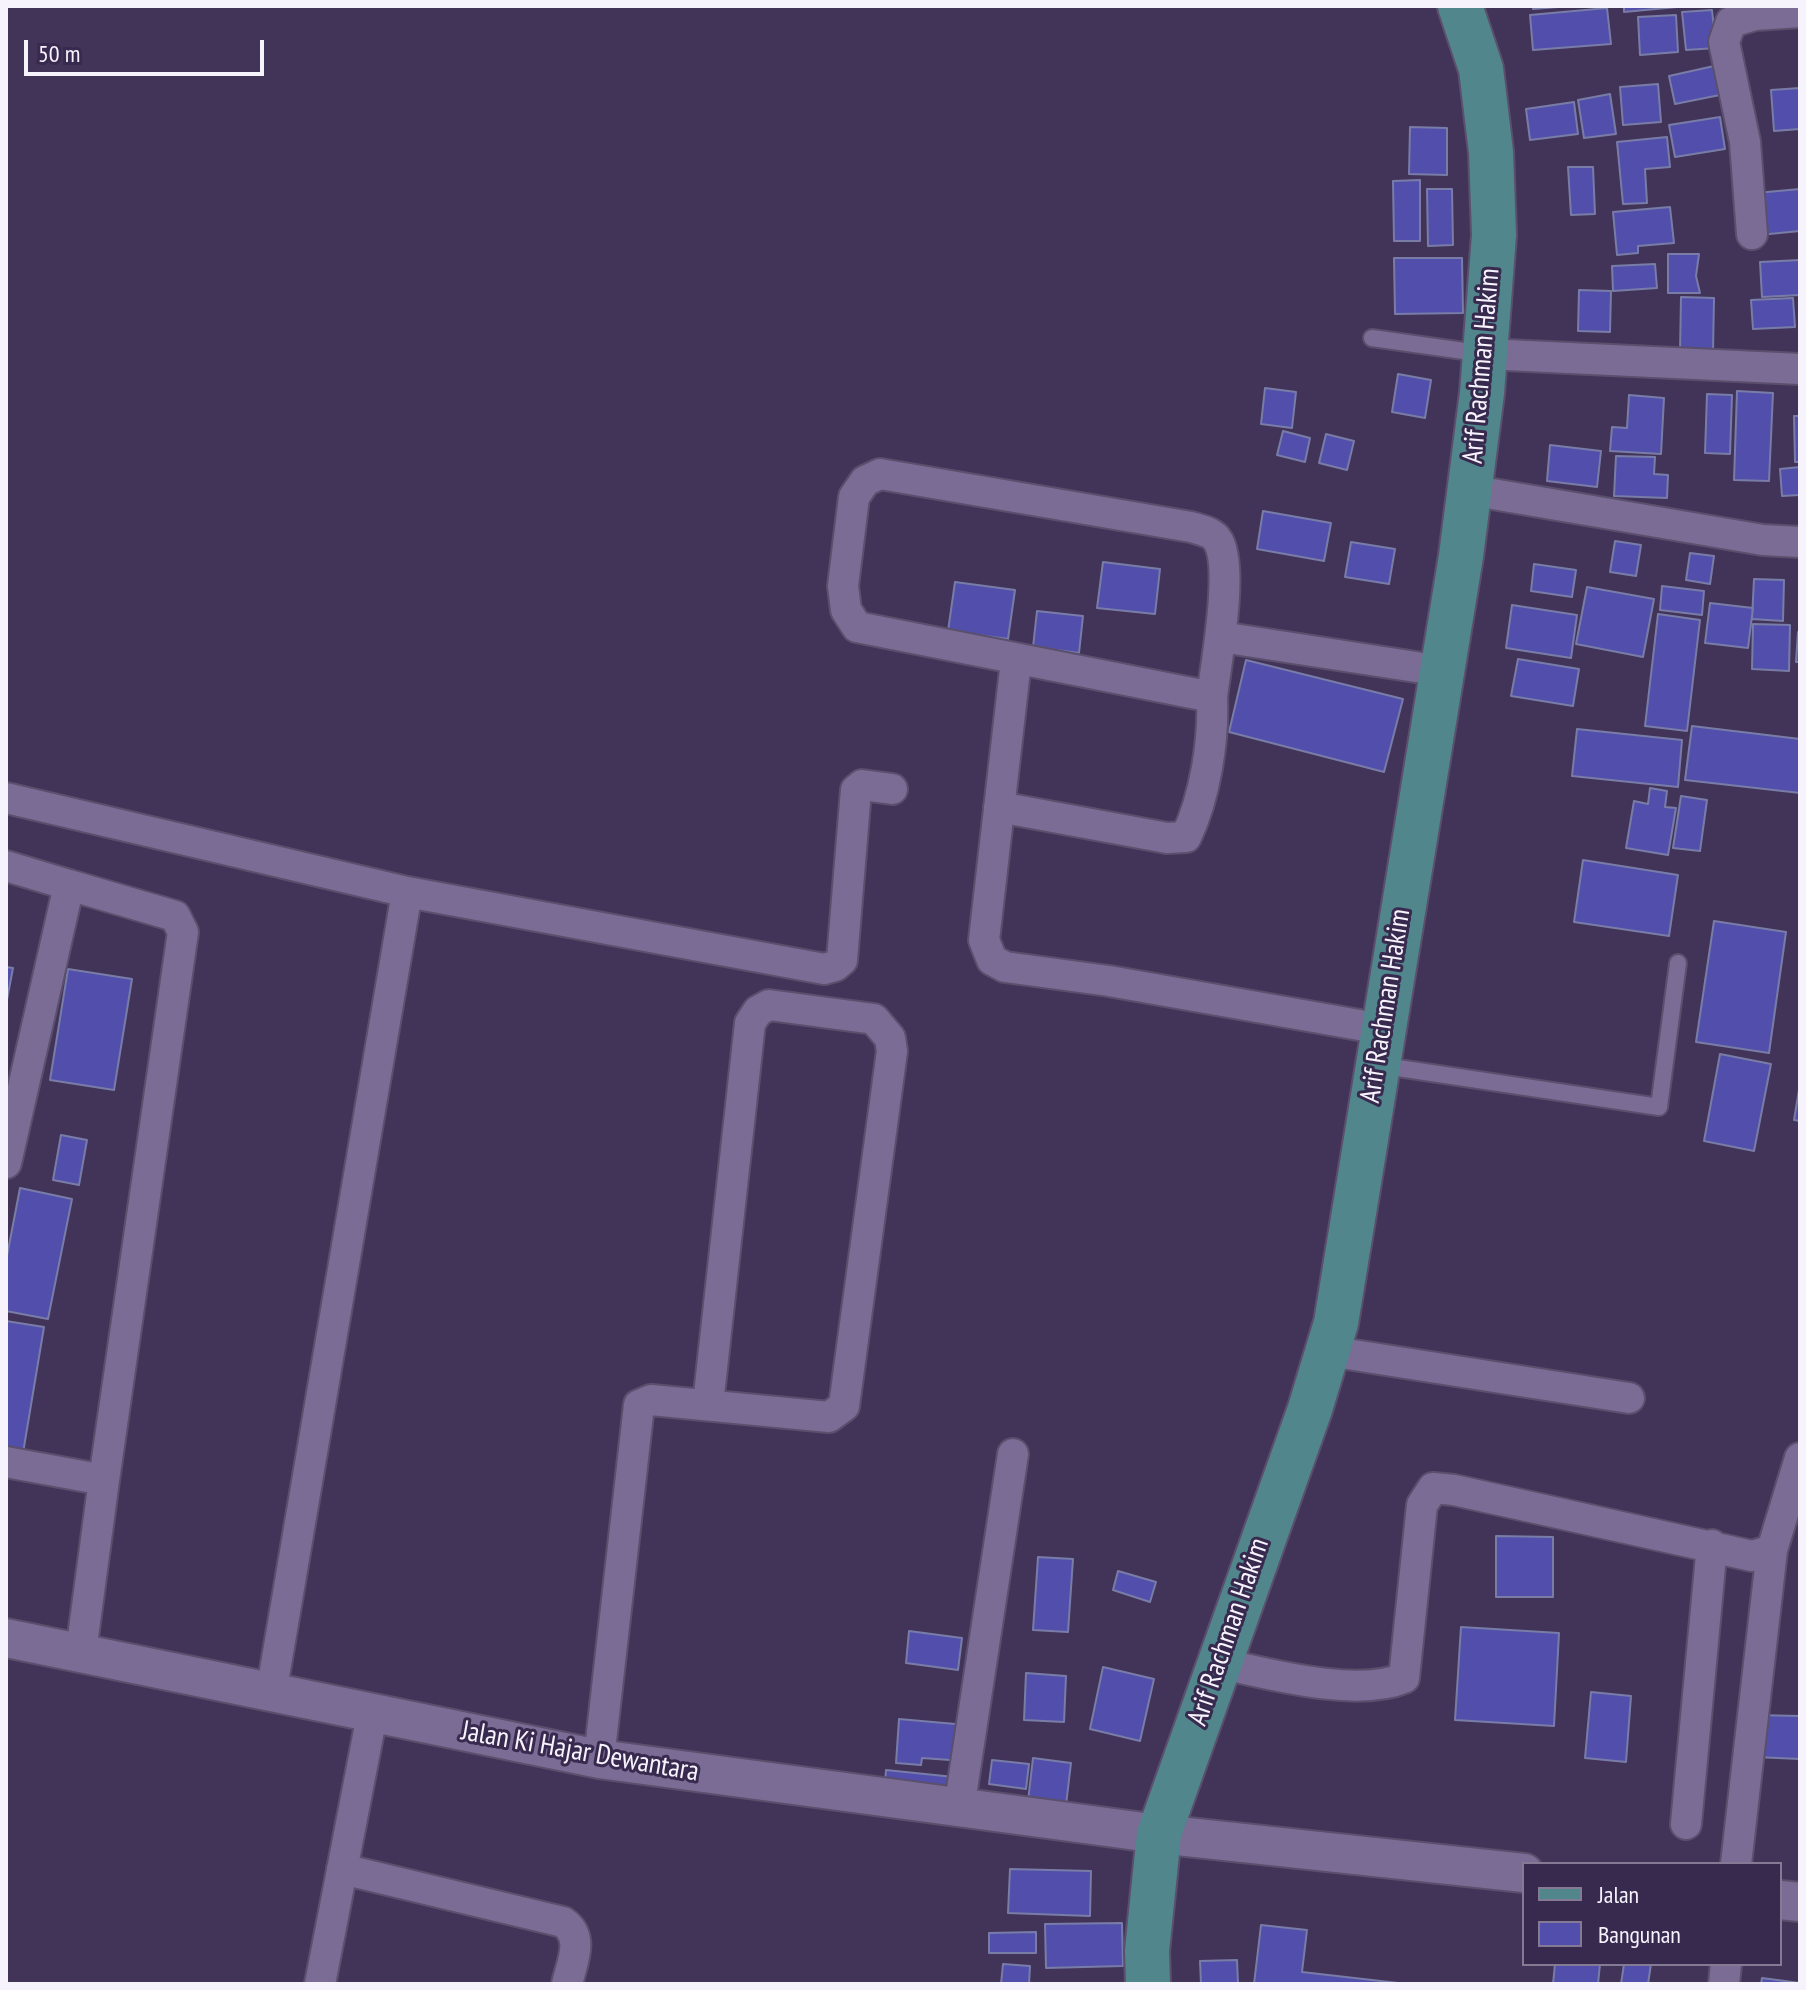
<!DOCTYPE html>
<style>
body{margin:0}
#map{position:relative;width:1806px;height:1990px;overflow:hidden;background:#423459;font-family:"PT Sans Narrow",sans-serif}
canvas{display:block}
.frame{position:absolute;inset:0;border:8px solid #f6f3fd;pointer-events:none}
.legend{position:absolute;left:1522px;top:1862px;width:260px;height:104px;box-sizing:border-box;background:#382a4e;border:2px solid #847a94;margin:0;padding:10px 14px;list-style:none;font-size:24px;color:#f6f3fd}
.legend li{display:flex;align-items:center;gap:16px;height:40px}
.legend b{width:40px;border:2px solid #847a94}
.scale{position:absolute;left:24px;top:40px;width:240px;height:36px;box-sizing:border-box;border:4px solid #f6f3fd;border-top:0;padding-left:10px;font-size:24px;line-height:28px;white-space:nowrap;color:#f6f3fd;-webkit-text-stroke:6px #382a4e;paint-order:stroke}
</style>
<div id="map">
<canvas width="1806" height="1990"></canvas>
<div class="frame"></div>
<ul class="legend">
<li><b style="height:10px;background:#51868d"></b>Jalan</li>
<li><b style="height:22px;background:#514fab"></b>Bangunan</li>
</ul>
<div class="scale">50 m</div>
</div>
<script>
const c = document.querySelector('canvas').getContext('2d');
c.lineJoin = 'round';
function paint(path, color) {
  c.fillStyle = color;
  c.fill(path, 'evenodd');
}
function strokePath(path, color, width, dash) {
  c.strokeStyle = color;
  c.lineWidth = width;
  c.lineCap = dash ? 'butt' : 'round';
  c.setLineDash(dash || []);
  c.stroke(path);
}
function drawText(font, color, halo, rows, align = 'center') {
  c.font = font + ' "PT Sans Narrow",sans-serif';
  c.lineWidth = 6;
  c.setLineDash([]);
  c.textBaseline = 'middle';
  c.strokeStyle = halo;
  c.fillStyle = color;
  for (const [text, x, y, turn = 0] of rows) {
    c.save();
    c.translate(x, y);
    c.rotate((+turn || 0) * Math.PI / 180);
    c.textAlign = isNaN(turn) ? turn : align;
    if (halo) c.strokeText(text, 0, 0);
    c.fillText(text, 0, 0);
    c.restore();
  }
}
const building = new Path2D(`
 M1533,6H1571L1533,9Z
 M1624,6H1677V7L1624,12Z
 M1607,8L1611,44L1533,50L1530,15Z
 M1712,10L1716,48L1686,50L1682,12Z
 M1676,15L1678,52L1640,55L1638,17Z
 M1714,66L1720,95L1675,104L1669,76Z
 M1658,84L1661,122L1623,125L1620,87Z
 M1800,88V129L1774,131L1771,90Z
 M1610,94L1616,134L1584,138L1578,100Z
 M1574,102L1578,134L1530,140L1526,109Z
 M1720,117L1725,149L1675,157L1669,125Z
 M1410,127L1447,128V175L1409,174Z
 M1667,137L1670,167L1645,169L1647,203L1623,204L1617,142Z
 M1568,167H1593L1595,214L1571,215Z
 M1420,180V241H1394L1393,181Z
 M1427,189H1452L1453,245L1428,246Z
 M1800,189V231L1759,235L1756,193Z
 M1670,207L1674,243L1638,246V253L1617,255L1613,212Z
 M1668,254H1699L1696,276L1700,293H1668Z
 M1394,258H1462L1463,313L1395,314Z
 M1800,260V295L1762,297L1760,262Z
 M1655,264L1657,288L1613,291L1612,266Z
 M1579,290L1611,291L1610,332L1578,331Z
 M1681,297L1714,298L1713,353L1680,352Z
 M1793,298L1795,327L1753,329L1751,300Z
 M1398,374L1431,380L1425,418L1392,412Z
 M1265,388L1296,392L1292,428L1261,424Z
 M1737,391L1773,393L1769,481L1734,480Z
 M1707,394L1732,395L1730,454L1705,453Z
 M1629,395L1664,398L1661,454L1610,451L1612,427L1627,428Z
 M1794,416H1800V462H1795Z
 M1283,431L1310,438L1305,462L1277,455Z
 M1326,434L1354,441L1347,470L1319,463Z
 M1550,445L1601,451L1597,487L1547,481Z
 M1616,456L1655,457L1654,474L1668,475L1667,498L1614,496Z
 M1800,467V495L1782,496L1780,469Z
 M1263,511L1331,523L1324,561L1257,549Z
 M1615,541L1641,545L1636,576L1610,572Z
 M1351,542L1395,549L1389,584L1345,577Z
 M1690,553L1714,556L1710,584L1686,580Z
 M1103,562L1160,569L1155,614L1097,608Z
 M1534,564L1576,570L1572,597L1531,591Z
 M1754,579L1784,580L1783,621L1752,619Z
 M955,582L1015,590L1008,639L948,631Z
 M1662,586L1704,591L1702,615L1660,610Z
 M1587,587L1654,599L1643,657L1576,644Z
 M1710,603L1753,608L1748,648L1705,643Z
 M1512,605L1577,615L1571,658L1506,648Z
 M1037,611L1083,616L1079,653L1033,647Z
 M1658,614L1700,620L1687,731L1645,726Z
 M1753,624L1790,625L1789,671L1752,669Z
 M1798,632H1800V662H1796Z
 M1518,659L1579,669L1573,706L1511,696Z
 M1246,660L1403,699L1384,772L1229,732Z
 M1692,726L1800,739V793L1685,780Z
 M1577,729L1682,740L1678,787L1572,776Z
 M1650,788L1667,791L1665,807L1676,808L1668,855L1626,848L1634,801L1648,804Z
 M1681,796L1707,800L1700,851L1673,848Z
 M1583,860L1678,875L1669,936L1574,922Z
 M1714,921L1786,932L1769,1053L1696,1042Z
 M6,967L13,968L6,1005Z
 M68,969L132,979L114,1090L50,1080Z
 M1720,1054L1771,1064L1754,1151L1704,1141Z
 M1800,1084V1121L1794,1120Z
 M61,1135L87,1140L79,1185L53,1180Z
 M20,1188L72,1199L48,1319L6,1311V1261Z
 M6,1321L44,1327L23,1453L6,1450Z
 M1496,1536L1553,1537V1597H1496Z
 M1038,1557L1073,1559L1068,1632L1033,1630Z
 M1118,1571L1156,1582L1150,1602L1113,1590Z
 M1461,1627L1559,1633L1554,1726L1455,1720Z
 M909,1631L962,1638L958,1670L906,1663Z
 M1103,1667L1154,1679L1140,1741L1090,1729Z
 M1026,1673L1066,1676L1064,1722L1024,1720Z
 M1591,1692L1631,1696L1626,1762L1585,1758Z
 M1756,1715L1800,1716V1759L1754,1757Z
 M899,1719L967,1725L964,1761L922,1758L921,1765L896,1763Z
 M1033,1758L1071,1763L1066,1805L1028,1801Z
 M992,1760L1029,1764L1026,1789L989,1784Z
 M886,1770L954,1777L952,1801L884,1794Z
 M1010,1869L1091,1871L1090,1916L1008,1913Z
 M1122,1923L1123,1966L1046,1968L1045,1924Z
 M1261,1925L1307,1930L1302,1972L1407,1984H1254Z
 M1036,1932V1953H989V1933Z
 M1237,1960L1238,1984H1201L1200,1961Z
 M1003,1964L1030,1966L1029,1984H1001Z
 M1555,1964H1600L1598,1984H1553Z
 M1624,1964H1651L1648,1984H1621Z
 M1762,1978L1800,1983V1984H1761Z`);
paint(building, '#514fab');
strokePath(building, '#797ca7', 2);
const service = new Path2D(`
 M1372,338L1485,354
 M1378,1065L1659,1107L1678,963`);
const minor = new Path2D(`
 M1752,234L1745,142L1724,42L1731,22L1755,15L1800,12
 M1485,354L1800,369
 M880,474L1191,527C1201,530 1213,532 1218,541C1234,568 1216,663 1212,697L857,627L846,610L843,586L854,497L865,481Z
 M1469,490L1763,540L1800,542
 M1221,637L1442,671
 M1016,661L984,940L992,960L1005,967L1109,981L1382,1029
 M6,798L407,892L824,969L835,966L842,960L856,790L862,785L892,789
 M999,807L1167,838L1186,837C1205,797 1214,741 1212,697
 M6,866L69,885L6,1163
 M1328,1351L1629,1398
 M6,1462L104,1480L183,932L175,916L69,885
 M81,1652L104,1480
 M1218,1663C1269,1674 1356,1698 1404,1678L1422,1505L1433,1488L1454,1490L1752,1556L1772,1550L1800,1458
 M271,1694L407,892
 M599,1759L639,1405L651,1400L829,1417L844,1406L892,1051L890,1038L874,1019L769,1005L758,1011L750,1023L708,1404
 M959,1809L1013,1454
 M1686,1824L1712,1545
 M1736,1864L1772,1550
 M342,1869L563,1922C585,1937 572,1962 567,1984
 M320,1984L372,1715
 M1724,1984L1726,1964`);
const tertiary = new Path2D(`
 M6,1638L599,1759L1159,1834L1524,1873
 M1780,1900L1800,1902`);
const primary = new Path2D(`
 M1148,1984L1147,1951L1159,1834L1310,1409L1336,1323L1461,556L1482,393L1494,235L1491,152L1481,69L1460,6`);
strokePath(service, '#5a4f6c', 20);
strokePath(minor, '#5a4f6c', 34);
strokePath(tertiary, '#5a4f6c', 42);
strokePath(primary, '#5a4f6c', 48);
strokePath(service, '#7b6c95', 16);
strokePath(minor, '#7b6c95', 30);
strokePath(tertiary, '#7b6c95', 38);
strokePath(primary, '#51868d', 44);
drawText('28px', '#f6f3fd', '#382a4e', [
 ["Arif Rachman Hakim",1482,366,-85],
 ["Arif Rachman Hakim",1386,1006,-81],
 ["Arif Rachman Hakim",1229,1632,-71],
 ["Jalan Ki Hajar Dewantara",580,1752,10]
]);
</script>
